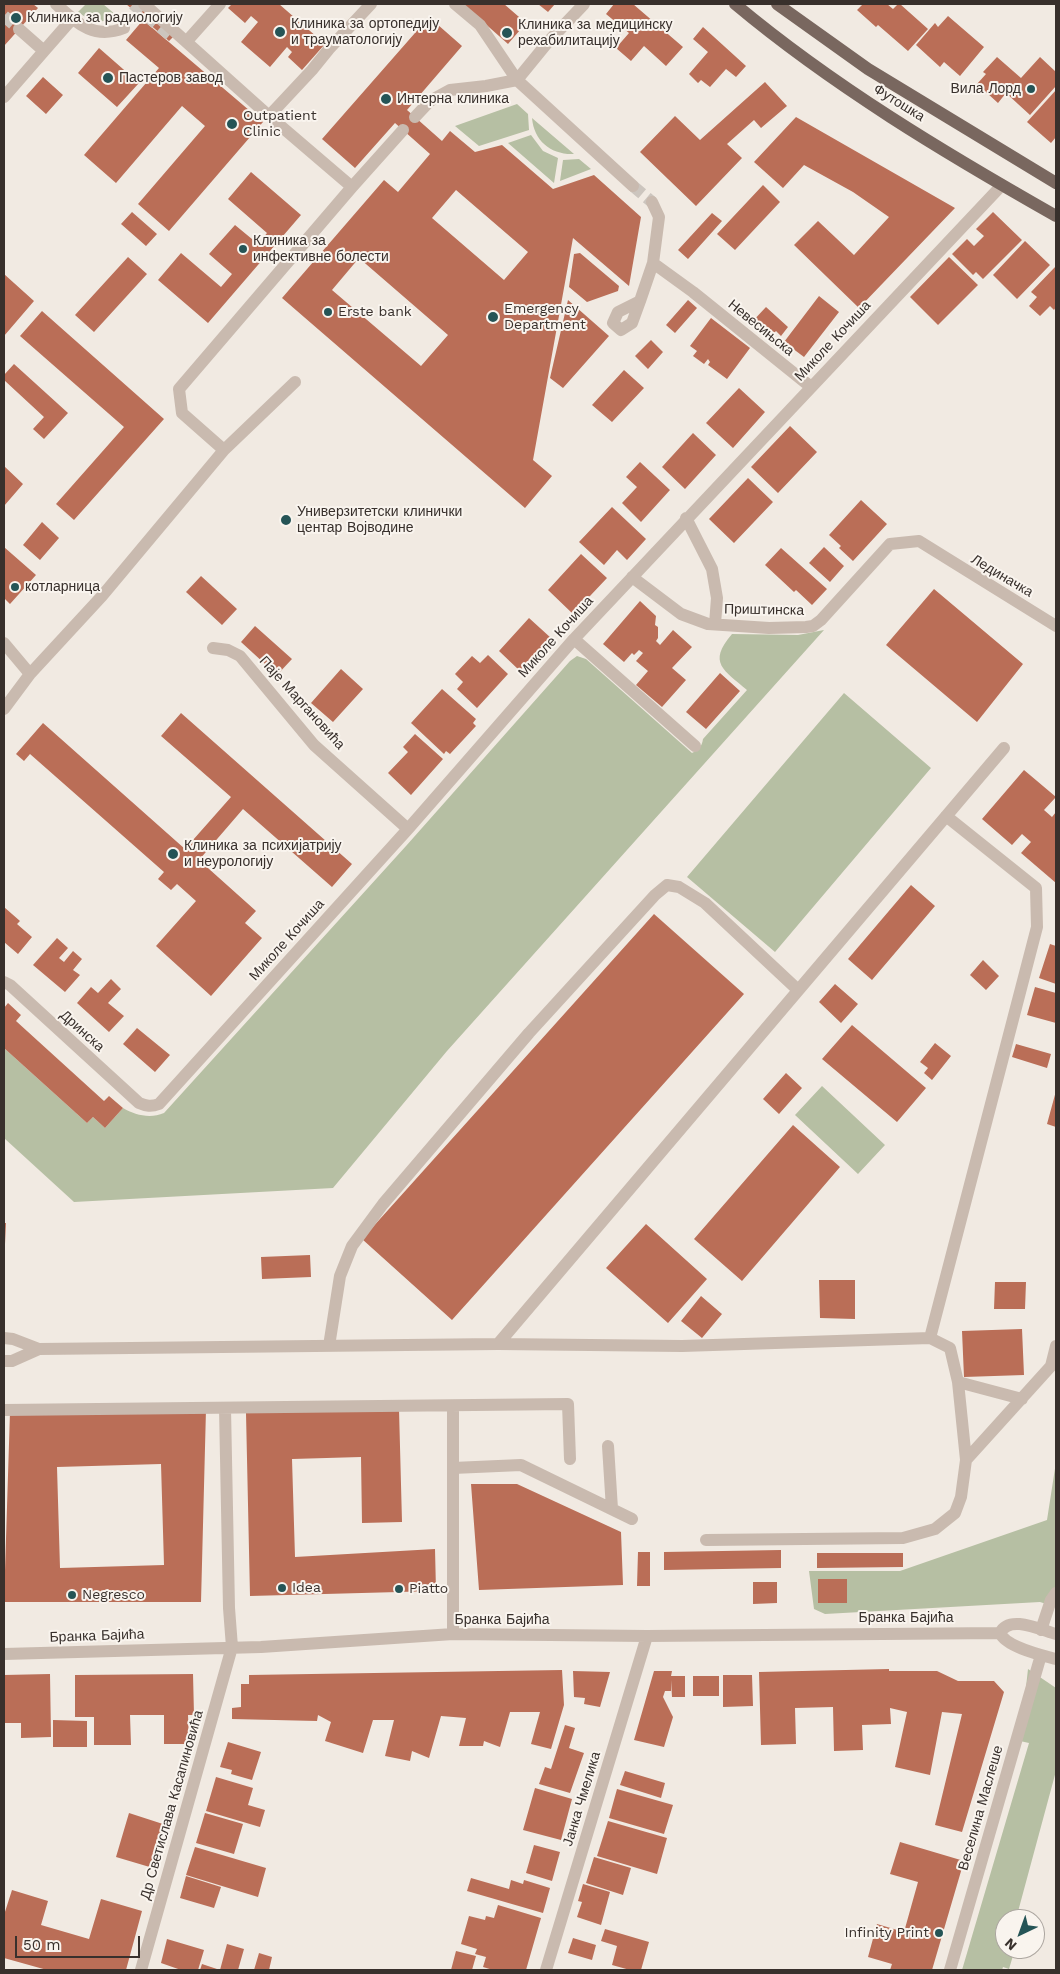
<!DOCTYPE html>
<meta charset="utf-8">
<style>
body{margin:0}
#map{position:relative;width:1060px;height:1974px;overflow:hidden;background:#f1eae2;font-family:"Work Sans",sans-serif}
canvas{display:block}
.frame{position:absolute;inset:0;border:5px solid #38302c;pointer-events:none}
.north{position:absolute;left:995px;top:1909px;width:50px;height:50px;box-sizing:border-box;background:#f9f4ee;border:1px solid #aca6a0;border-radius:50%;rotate:222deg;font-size:14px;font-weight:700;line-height:20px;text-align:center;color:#38302c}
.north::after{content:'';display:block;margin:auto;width:18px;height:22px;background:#255456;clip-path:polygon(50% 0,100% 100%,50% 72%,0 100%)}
.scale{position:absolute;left:15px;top:1936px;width:125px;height:22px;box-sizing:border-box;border:2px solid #38302c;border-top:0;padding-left:6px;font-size:15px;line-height:18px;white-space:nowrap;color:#38302c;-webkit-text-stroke:4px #f9f4ee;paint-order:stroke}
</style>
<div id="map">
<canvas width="1060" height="1974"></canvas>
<div class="frame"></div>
<div class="north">N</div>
<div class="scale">50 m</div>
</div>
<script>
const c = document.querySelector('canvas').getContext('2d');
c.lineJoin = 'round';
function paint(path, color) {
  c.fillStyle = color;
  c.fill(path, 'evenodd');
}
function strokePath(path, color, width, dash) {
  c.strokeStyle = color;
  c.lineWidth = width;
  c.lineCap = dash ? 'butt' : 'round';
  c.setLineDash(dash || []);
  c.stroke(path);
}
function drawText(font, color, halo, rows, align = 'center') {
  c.font = font + ' "Work Sans",sans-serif';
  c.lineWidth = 4;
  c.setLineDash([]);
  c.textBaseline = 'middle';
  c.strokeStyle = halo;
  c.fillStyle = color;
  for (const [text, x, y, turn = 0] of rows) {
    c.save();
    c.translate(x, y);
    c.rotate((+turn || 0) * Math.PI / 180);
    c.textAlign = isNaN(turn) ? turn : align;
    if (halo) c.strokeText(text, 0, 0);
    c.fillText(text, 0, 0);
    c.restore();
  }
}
paint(new Path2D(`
 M86,4H103L116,15C104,26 90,21 78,12Z
 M517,104L528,114L529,130L479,146L455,126Z
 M532,118L574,154C551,155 534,141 532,118Z
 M531,135L543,151L558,158L554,183L508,143Z
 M579,159L591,169L560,181L563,160Z
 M824,630L447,1051L333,1188L74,1202L4,1138V1048L87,1123L93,1117L105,1128L123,1108C135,1115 150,1119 164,1113L406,846L570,661L577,656L586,659L692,753C699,750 702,746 703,739L747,690C724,670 707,663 732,634L798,635Z
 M844,693L931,768L775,952L687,877Z
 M822,1086L885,1145L858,1174L795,1115Z
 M1056,1462V1607L1040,1602L825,1614L814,1609L809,1571H900L1047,1520Z
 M1028,1669L1056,1688V1771L1016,1919H1005V1949H1015L1009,1969L1003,1967L1002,1970H962L1029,1743L1020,1741Z`), '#b6bfa3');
paint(new Path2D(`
 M4,4H33L38,8L4,46Z
 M126,4H140L176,34L169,41Z
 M232,4H279L325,44L302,70L288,57L292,52L287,47L270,67L241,42L258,22L251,16L245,23L228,8Z
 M463,4H504L526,23L508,44Z
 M538,4H555L548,12Z
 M614,4H633L683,47L666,66L644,46L631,61L616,48L629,33L606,14Z
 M863,4H887L893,9L898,4H900L928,29L908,51L878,25L876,27L857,10Z
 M948,16L984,47L960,76L944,62L940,67L916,45L935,23L938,27Z
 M429,17L462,46L407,110L442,141L450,131L475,152L502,145L553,189L594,175L641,217L629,286L573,238L533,460L552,476L525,508L282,298L384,180L398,192L430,154L395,123L355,168L322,139ZM456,190L528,252L504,280L432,218ZM359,258L448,335L421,366L332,290Z
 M143,20L263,122L169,231L138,204L205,126L182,106L116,183L84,155L159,68L126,40Z
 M703,27L746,66L736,77L726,69L710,87L701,80L698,83L689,74L708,52L693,39Z
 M99,48L139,83L117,107L78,73Z
 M997,57L1021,78L1040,57L1056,72V86L1030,115L1006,93L998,103L977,84L986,74L983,72Z
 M43,77L63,95L46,114L26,96Z
 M765,82L787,106L761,128L754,120L727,144L742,158L696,206L640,152L675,116L700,140Z
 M1056,90V137L1051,143L1027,122Z
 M796,117L955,208L859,308L794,245L818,221L854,255L889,217L853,192L804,165L783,188L754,162Z
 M251,172L301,215L208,323L158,280L181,253L221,287L232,274L209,254L235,225L258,244L267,233L228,199Z
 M763,185L780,202L735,250L717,234Z
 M132,212L157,234L146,246L121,224Z
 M993,212L1022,240L983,279L976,272L973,275L952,254L967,239L974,246L984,236L976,229Z
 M712,213L722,221L688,259L678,250Z
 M1025,241L1050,265L1017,299L993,275Z
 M580,253L619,286L618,291L587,302L569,287L574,254Z
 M128,257L147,274L94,332L75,315Z
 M949,257L978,285L938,325L910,297Z
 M1056,266V307L1054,310L1050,306L1040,316L1029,306L1037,297L1031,292Z
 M4,274L34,301L4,336Z
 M819,296L839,312L804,357L784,342Z
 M568,300L609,336L563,388L550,378Z
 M688,300L697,308L675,333L666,325Z
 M766,307L788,327L781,336L776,331L768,339L751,323Z
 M42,311L164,419L74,520L56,504L124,427L20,336Z
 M711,318L750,348L727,379L708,365L710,362L708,359L704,364L693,356L697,351L690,346Z
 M651,340L663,352L648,369L635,356Z
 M14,364L68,413L44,439L33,429L44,417L4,380V375Z
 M624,370L644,388L612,422L592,405Z
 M739,388L765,412L733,448L706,423Z
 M790,426L817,452L778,493L751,467Z
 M693,433L716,455L685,489L662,467Z
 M640,462L670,490L641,522L622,503L637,487L626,477Z
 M4,466L23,484L4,506Z
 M748,478L773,502L734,543L709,519Z
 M861,500L887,524L853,561L839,548L841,546L829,535Z
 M612,507L646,539L627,560L617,550L604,565L579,542Z
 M42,522L59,538L40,560L23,545Z
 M4,547L36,575L10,604L4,598Z
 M824,547L844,566L830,582L809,563Z
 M781,548L827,589L812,605L796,590L794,592L765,565Z
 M581,554L607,578L573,614L548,590Z
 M201,576L237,609L222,625L186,592Z
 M934,589L1023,664L977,722L886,645Z
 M640,601L656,616L655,625L658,627V638L656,641L660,645L673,630L692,647L672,668L686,680L662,707L636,685L648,671L636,661L643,653L639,650L634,655L632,653L624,662L603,644Z
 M529,618L551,638L520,671L499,651Z
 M255,626L292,659L277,675L241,642Z
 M488,655L508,674L477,708L457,689L463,682L455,674L472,656L480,663Z
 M341,669L363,689L333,722L311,703Z
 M720,673L740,691L706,729L686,712Z
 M442,689L476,719L473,723L476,726L450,754L446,751L444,754L411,723Z
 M181,713L352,864L332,887L243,809L199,860L256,911L245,923L262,938L211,996L156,946L196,901L177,884L171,890L158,879L164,872L30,754L24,761L16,754L43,723L185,849L231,797L161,736Z
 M415,734L443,759L411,795L388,773L408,752L403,747Z
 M1024,770L1056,797L1044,810L1052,817L1056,812V883L1021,853L1031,842L1022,834L1012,845L982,819Z
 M911,885L935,906L872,980L848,959Z
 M4,907L20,921L17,924L32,937L18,954L4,942Z
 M654,914L744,994L452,1320L362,1239Z
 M57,938L68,948L59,958L64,962L73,951L82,959L73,970L80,975L65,992L33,965Z
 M1050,944L1056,946V984L1039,978Z
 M983,960L999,976L986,990L970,975Z
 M111,979L121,989L108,1003L124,1016L109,1032L77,1003L91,987L98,993Z
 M835,984L858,1004L841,1023L819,1002Z
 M1035,987L1056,993V1023L1027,1015Z
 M8,1003L21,1015L16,1021L104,1101L109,1096L123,1108L105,1128L93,1117L87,1123L4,1048V1008Z
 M852,1025L926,1088L897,1122L822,1059Z
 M137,1028L170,1055L155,1072L123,1044Z
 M935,1043L951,1056L932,1080L924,1073L928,1068L920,1062Z
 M1016,1044L1051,1054L1047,1068L1012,1057Z
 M786,1073L802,1088L779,1114L763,1099Z
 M1056,1091V1127L1047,1124Z
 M793,1125L840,1167L742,1281L694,1239Z
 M4,1223H6L5,1244H4Z
 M646,1224L707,1279L668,1323L606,1268Z
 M310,1255L311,1277L262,1279L261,1257Z
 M819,1280H855V1319L820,1318Z
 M995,1282H1026L1025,1309H994Z
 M701,1296L722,1314L702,1338L681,1321Z
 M1022,1329L1024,1375L964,1377L962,1331Z
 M206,1409L201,1602H4L10,1412ZM161,1464L164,1565L60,1568L57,1467Z
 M399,1409L402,1522L362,1523L361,1457L292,1459L295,1557L435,1549L436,1591L250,1596L246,1413Z
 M471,1484H517L621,1532L623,1585L479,1590Z
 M781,1550V1568L664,1570V1552Z
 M638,1552H650V1586H637Z
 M817,1553H903V1567L817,1568Z
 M818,1579H847V1603H818Z
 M753,1582H777V1603L753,1604Z
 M889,1669V1671H937L958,1681H994L1004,1692L962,1832L935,1825L962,1714L942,1712L930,1775L895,1767L907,1712L890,1708L891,1724L862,1725L863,1750L834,1751L833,1707L795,1708L796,1744L761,1745L759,1672Z
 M562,1670L564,1705L551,1749L531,1744L540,1712H510L500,1747L484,1741L483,1746H459L466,1718L441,1716L429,1758L412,1751L410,1761L385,1756L394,1720H373L363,1753L325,1741L331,1722L318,1715L317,1721L232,1719V1708L241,1707V1684H249V1675Z
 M573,1671L610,1672L600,1707L584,1704L585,1698L574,1697Z
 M654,1671H672L671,1676H685V1697H672L671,1680V1691H665L663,1697L673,1717L664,1747L634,1740Z
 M50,1674L51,1737L21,1738V1723H4V1675Z
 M193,1674L194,1715H188L189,1744H164V1715H130L131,1745H94V1717H75V1675Z
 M723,1675H752L753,1706L723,1707Z
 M693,1676H719V1696H693Z
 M53,1720L87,1721V1747H53Z
 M565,1725L575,1728L569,1748L584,1753L570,1793L539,1784L545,1767L551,1769Z
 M228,1742L261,1752L252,1780L231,1774L232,1770L220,1767Z
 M625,1771L665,1783L661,1798L620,1785Z
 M216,1777L253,1788L248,1805L265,1810L260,1827L206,1811Z
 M535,1788L572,1799L561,1840L523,1830Z
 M617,1789L673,1805L664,1834L609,1818Z
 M129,1813L166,1825L153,1868L116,1857Z
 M205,1813L243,1824L234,1854L196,1843Z
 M608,1821L667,1838L657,1874L597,1856Z
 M900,1842L964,1861L932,1970H890L892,1964L868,1957L877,1924L904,1932L918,1882L890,1874Z
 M534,1845L560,1852L552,1881L526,1873Z
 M195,1847L266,1868L258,1897L186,1875Z
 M594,1857L631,1868L623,1895L586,1883Z
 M186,1876L221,1887L214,1908L180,1898Z
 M471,1878L509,1889L511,1880L523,1884L524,1880L550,1888L543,1913L467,1891Z
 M583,1884L610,1892L601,1925L577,1917L582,1902L578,1901Z
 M12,1890L48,1901L41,1925L89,1939L101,1899L142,1911L126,1970H47L4,1958V1915Z
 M498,1905L541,1918L526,1970H493L483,1967L486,1957L475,1954L477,1949L461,1944L469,1916L485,1920L486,1916L494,1918Z
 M605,1929L649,1942L641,1970H630L612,1965L617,1946L601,1941Z
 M573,1938L596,1945L592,1960L568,1953Z
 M167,1939L204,1950L198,1970H181L161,1963Z
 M227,1944L244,1949L238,1970H200L202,1964L220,1970Z
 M456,1951L476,1956L472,1970H451Z
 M259,1953L272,1957L269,1970H254Z`), '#ba6e57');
strokePath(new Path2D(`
 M133,4L172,37
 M4,16L19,29
 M633,186L652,202`), '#ccc5be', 12, [12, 6]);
strokePath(new Path2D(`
 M56,4C77,23 93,40 124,28
 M144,4L269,116L352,187
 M455,4L480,25L517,80L633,186
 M187,41L220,4
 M44,51L72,19
 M4,97L44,51L19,29
 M269,116L312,70L329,49L371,4
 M415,117L430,101L450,90L486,86L517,80L548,42L584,4
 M652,202L659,217L653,263L693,292L811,387
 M640,301L632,323L621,330L613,323L618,312L640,301L653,263
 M224,450L295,382
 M686,518L712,569L717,598L715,624
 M632,577L681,614L708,624L769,628L806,627L813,626L821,620L890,544L919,541L1056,626
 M574,639L695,746
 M4,643L30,674
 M213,648L228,650L240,656L314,745L408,829
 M4,709L30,674L102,596L224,450L182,413L179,389L352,187L403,130
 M4,982L10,985L139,1103C146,1106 151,1107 159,1104L408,829L574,639L1002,185
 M4,1338L13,1339L39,1349L498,1344L682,1346L930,1338L950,1348L958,1382L966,1460L961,1497L955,1513L935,1529L903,1538L706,1540
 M930,1338L1037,927L1036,888L946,816
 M498,1344L1004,748
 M329,1346L340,1276L352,1246L383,1204L529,1033L655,895L667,885L679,887L705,903L798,990
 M4,1361H12L39,1349
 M958,1382L1022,1399
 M4,1410L568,1404L570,1459
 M608,1446L612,1509
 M966,1460L1051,1366L1056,1346
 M453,1468L521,1465L632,1519
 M1041,1630L1051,1600L1056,1593
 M1000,1633C1006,1647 1041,1655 1056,1659
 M1000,1633C1009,1614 1041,1630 1056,1634
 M453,1634V1407
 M4,1654L261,1647L453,1634L647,1636L1000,1633
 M141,1970L232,1647L229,1608L225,1408
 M546,1970L647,1636
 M950,1970L1041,1655`), '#c9baaf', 12);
strokePath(new Path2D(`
 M735,4C833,86 945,153 1056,216
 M777,4L868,69L1056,183`), '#79675f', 12);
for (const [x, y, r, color] of [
 [16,18,6,"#255456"],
 [280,32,6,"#255456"],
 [507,33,6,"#255456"],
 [108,78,6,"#255456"],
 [1031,89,5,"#255456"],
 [386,99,6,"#255456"],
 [232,124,6,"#255456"],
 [243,249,5,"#255456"],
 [328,312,5,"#255456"],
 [493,317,6,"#255456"],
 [286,520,6,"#255456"],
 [15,587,5,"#255456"],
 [173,854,6,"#255456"],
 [282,1588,5,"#255456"],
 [399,1589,5,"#255456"],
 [72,1595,5,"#255456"],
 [939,1933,5,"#255456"]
]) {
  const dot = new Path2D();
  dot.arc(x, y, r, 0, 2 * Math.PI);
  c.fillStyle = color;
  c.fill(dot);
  strokePath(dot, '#f9f4ee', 2);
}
drawText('14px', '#38302c', '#f9f4ee', [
 ["Клиника за радиологију",27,18],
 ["Клиника за ортопедију",291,24],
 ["и трауматологију",291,40],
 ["Клиника за медицинску",518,25],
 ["рехабилитацију",518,41],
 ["Пастеров завод",119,78],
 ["Вила Лорд",1021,89,"right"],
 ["Интерна клиника",397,99],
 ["Outpatient",243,116],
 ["Clinic",243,132],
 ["Клиника за",253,241],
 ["инфективне болести",253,257],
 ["Emergency",504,309],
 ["Department",504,325],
 ["Erste bank",338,312],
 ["Универзитетски клинички",297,512],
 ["центар Војводине",297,528],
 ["котларница",25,587],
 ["Клиника за психијатрију",184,846],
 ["и неурологију",184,862],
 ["Idea",292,1588],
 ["Piatto",409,1589],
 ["Negresco",82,1595],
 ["Infinity Print",929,1933,"right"]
], 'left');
drawText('14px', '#38302c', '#f9f4ee', [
 ["Футошка",899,103,32],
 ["Невесињска",761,328,39],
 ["Миколе Кочиша",833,341,-47],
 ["Лединачка",1002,576,31],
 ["Приштинска",764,610,1],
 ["Миколе Кочиша",556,637,-48],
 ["Паје Маргановића",302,703,48],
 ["Миколе Кочиша",287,940,-48],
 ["Дринска",82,1031,42],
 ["Бранка Бајића",906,1618],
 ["Бранка Бајића",502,1620],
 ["Бранка Бајића",97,1636,-2],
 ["Јанка Чмелика",582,1799,-73],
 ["Др Светислава Касапиновића",172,1805,-74],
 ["Веселина Маслеше",981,1808,-74]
]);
</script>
